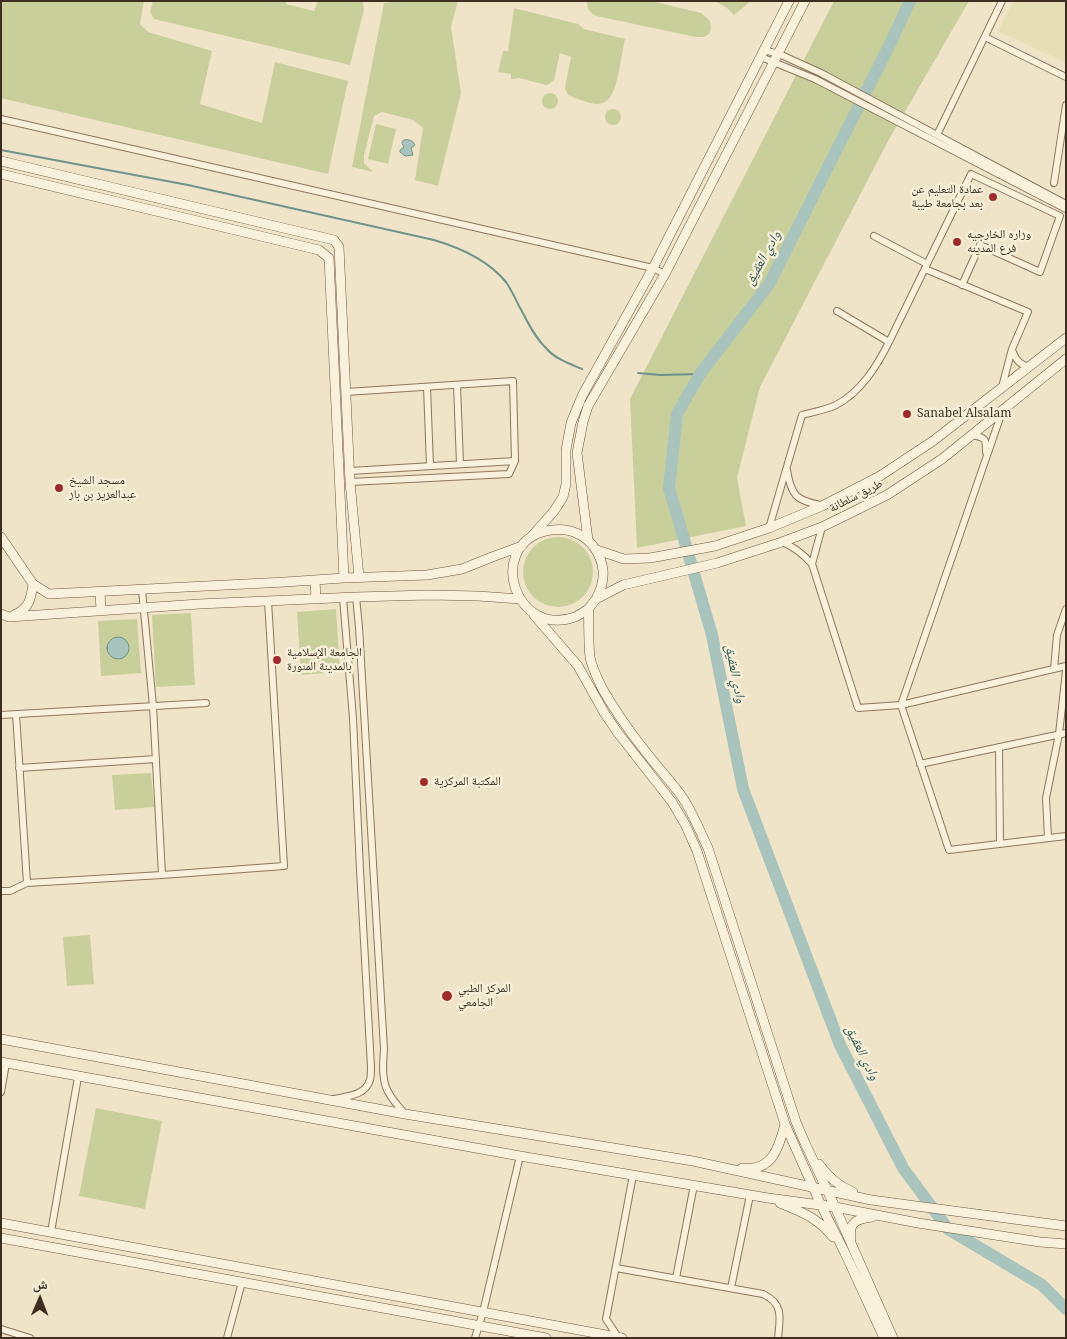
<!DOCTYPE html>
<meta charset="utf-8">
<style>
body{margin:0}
#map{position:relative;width:1067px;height:1339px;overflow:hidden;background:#f0e4c8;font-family:"Noto Serif","Noto Naskh Arabic",serif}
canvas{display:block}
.frame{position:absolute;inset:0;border:2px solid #3d2e20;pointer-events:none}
.north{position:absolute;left:15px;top:1274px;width:50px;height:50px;-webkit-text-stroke:4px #f7eed8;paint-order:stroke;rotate:1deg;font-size:14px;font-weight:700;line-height:20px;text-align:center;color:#3d2e20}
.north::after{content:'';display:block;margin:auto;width:18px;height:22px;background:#3d2e20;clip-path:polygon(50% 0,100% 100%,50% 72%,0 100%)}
</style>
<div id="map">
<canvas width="1067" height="1339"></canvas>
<div class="frame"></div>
<div class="north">ش</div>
</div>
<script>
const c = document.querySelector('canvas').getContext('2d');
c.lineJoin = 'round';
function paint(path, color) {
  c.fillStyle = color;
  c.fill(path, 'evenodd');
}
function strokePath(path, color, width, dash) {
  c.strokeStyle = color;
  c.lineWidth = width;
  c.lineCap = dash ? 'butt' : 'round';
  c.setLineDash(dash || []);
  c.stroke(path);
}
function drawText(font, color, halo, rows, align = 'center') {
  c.font = font + ' "Noto Serif","Noto Naskh Arabic",serif';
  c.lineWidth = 5;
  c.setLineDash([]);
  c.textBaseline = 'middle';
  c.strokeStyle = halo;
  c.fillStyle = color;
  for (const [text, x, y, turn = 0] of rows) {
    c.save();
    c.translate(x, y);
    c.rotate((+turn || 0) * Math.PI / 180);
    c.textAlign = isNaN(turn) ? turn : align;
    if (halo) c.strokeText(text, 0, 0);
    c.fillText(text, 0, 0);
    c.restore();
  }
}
paint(new Path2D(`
 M1013,1H1066V63L998,31Z`), '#e6deb5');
paint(new Path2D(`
 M1,1H144L140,24L148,32L212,51L200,104L262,123L275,62L348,81L328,174L1,98Z
 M153,1H286V4L314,11L318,1H363L364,10L350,65L154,19L150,12Z
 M398,1H458L451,27L461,93L438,186L415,180L423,128L413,120L382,112L374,116L364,155V163L373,172L352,167L384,3Z
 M587,1H651L701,13L708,19L710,22L711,28L709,34L704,37H696L596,16C589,12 587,9 587,1Z
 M715,1H751L734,15L727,8Z
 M834,1H969L888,141L760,387L737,478L746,526L637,548L630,399Z
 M514,8L578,24L584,29L625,39C622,52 618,86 611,96C608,100 603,104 598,104C590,104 575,98 568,95L565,88L571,57L560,53L554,80L549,84L546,85L519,78L511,79V74L498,72L503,51H508Z
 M542 101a8 8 0 1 1 16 0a8 8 0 1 1-16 0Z
 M605 117a8 8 0 1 1 16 0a8 8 0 1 1-16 0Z
 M376,124L396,129L388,164L368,159Z
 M523 572a35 35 0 1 1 70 0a35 35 0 1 1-70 0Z
 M336,609L340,672L301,675L297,612Z
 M191,613L195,685L156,687L152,615Z
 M137,619L141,673L101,676L98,621Z
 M151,773L154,807L115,810L112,775Z
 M90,935L94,984L67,986L63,937Z
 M96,1108L162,1121L145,1209L79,1196Z`), '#c9cf9b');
const water = new Path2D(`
 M404,140C408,139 413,140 415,145L411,148L413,155L405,156L400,152V150L404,147L402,143Z
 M107 648a11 11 0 1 1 22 0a11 11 0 1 1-22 0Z`);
paint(water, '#a9c4bc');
strokePath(water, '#6f938a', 1);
strokePath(new Path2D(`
 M1,150L188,185L434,240C461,248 488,260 506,282C511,289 515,298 519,306C527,320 534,337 546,348C555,359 570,364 582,369
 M638,373L661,375L700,374`), '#6f938a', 2);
strokePath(new Path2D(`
 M910,1L890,44L769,284L700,374L677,414L669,488L712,635L743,789L840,1045L903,1168L948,1229L1042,1285L1066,1309`), '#a9c4bc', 12);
const street = new Path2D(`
 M985,37L1066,77
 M764,50L779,54L821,73L1066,204
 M761,57L815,79L1066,209
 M1,119L653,268L665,274
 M937,135L1002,1
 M1054,183L1066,105
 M874,236L927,264
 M925,269L1028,312L1012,349L1002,387
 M837,311L889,342
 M1012,350C1016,360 1019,364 1029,367
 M457,385L460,464
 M427,387L430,466
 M346,392L513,381L515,461L350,471
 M1002,412L901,705L949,850L1066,836
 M973,435C986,438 986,439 986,452
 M787,470C791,495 796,501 821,505
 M350,482L509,474L515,461
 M769,528L802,415C813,412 826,410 836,405C861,392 877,366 889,342L971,174L1060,216L1040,272L980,245L962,285
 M782,542C795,547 803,554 812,564L858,708L901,705L1066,666
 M812,564L822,527
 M356,597L359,627L384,1049C383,1064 381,1082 390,1095C394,1102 400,1108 405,1114
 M1054,669L1057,635L1066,609
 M16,714L27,883
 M1,715L206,703
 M999,747L1000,844
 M920,764L1066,733
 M19,768L156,759
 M1048,838L1046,798L1059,734L1066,671
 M162,875L284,866L268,601
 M1,891H10L27,883L162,875L153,706L142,590
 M1,1092L6,1063
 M334,1099C347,1096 365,1096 370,1080C371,1076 371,1071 371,1067L360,870L353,718L343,598
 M51,1232L78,1077
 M616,1268L763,1294C784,1304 780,1318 778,1338
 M676,1278L694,1185
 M731,1288L750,1195
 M1,1329L30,1338
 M618,1337L606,1319L633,1175
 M227,1338L242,1282
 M475,1338L483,1312L520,1156`);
const secondary = new Path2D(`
 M1,161L334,240L339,247L350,482L359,577
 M1,174L319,250L329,258L344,578
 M532,536L554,511L563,497L566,484V450L571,423L582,396L653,268L789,1
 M1,537L33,584L49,594L285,582L344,578L427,575L462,569L492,557L522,546
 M588,540L577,453L583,422L588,406L665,274L805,1
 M597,550L624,559L650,558L715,546L769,528L822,506L880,476L933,441L1066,338
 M315,580L316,599
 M100,592L101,611
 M596,599L623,585L717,563L782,542L822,527L887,495L942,459L1066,359
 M588,609C584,612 579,615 575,617C516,638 487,550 542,532C553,529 565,528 576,533C591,539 601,554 603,570C604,580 601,590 596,599C594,602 591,605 589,608C588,611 589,651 590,657C592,668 597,677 602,688C614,709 627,728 642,747C654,763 668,778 680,794C692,810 699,830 708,848L796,1122L805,1143L835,1207L893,1338
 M1,614L9,617L199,604L356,597L429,595L478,596L520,599
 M14,615C29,609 31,599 33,584
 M534,615L578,666L605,714L618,733L672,802L685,824L697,851L785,1124L821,1205L845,1253L884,1338
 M1,1039L405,1114L693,1161L871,1200L1066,1226
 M1,1062L520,1156L768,1198L835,1207L918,1223L1040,1242L1066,1244
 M819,1164C828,1177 839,1186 853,1192
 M742,1168C772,1172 779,1148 785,1124
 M780,1203C802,1212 818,1218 833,1237
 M1,1223L622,1338
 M1,1238L546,1338
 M851,1239C848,1222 857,1219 872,1217`);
strokePath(street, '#8d765c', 8);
strokePath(secondary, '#6f573f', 10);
strokePath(street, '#faf1dc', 6);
strokePath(secondary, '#faf1dc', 9);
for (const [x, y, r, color] of [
 [993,197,5,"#9e2a2b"],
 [957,242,5,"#9e2a2b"],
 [907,414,5,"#9e2a2b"],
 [59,488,5,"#9e2a2b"],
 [277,660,5,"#9e2a2b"],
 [424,782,5,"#9e2a2b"],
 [447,996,6,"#9e2a2b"]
]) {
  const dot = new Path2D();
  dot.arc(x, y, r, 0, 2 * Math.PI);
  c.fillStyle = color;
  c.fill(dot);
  strokePath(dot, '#f7eed8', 2);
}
drawText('12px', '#3d2e20', '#f7eed8', [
 ["عمادة التعليم عن",983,190,"right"],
 ["بعد بجامعة طيبة",983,204,"right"],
 ["وزاره الخارجيه",967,235],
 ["فرع المدينه",967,249],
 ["Sanabel Alsalam",917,414],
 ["مسجد الشيخ",69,481],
 ["عبدالعزيز بن باز",69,495],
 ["الجامعة الإسلامية",287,653],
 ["بالمدينة المنورة",287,667],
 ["المكتبة المركزية",434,782],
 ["المركز الطبي",458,989],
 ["الجامعي",458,1003]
], 'left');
drawText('12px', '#3d2e20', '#f7eed8', [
 ["طريق سلطانة",856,496,-27]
]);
drawText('italic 14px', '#2f5d5a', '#f7eed8', [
 ["وادي العقيق",763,258,-61],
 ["وادي العقيق",735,674,79],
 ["وادي العقيق",862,1053,64]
]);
</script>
